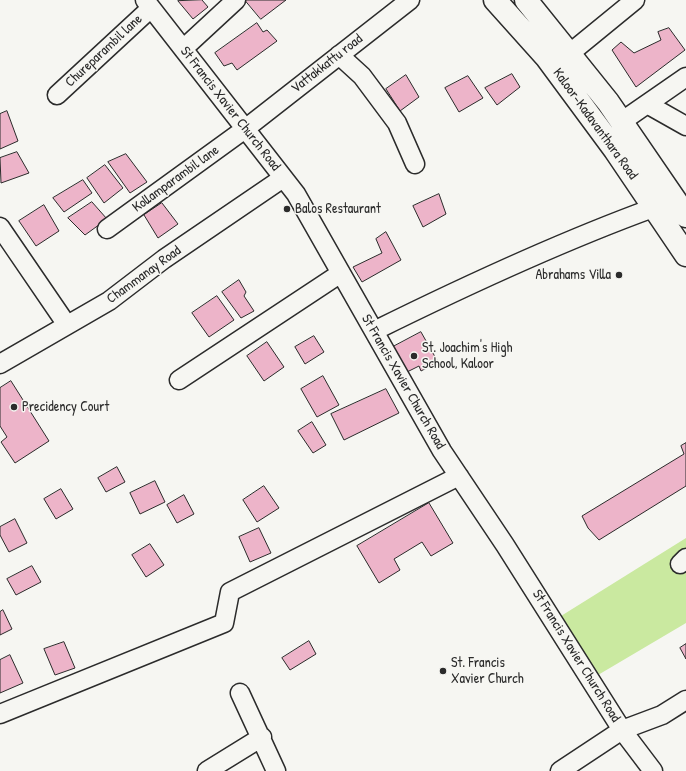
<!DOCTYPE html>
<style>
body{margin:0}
canvas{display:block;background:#f6f6f2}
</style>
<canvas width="686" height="771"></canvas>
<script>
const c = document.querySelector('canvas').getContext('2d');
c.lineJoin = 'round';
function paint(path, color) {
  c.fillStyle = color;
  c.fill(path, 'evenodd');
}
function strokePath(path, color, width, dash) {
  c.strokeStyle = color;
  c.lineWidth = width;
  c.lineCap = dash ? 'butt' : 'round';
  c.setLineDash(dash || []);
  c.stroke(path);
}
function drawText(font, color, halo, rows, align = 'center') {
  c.font = font + ' "Patrick Hand",sans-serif';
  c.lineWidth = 3;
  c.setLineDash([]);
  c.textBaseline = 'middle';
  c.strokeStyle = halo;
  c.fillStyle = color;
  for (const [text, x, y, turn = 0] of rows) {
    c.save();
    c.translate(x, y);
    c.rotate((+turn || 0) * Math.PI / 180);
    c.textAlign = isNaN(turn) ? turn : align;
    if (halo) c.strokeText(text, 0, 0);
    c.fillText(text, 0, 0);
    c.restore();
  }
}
paint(new Path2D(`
 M686,538V623L598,675L561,616Z`), '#cae9a0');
const building = new Path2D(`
 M202,0L208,7L193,19L178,1Z
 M245,0H286L261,19Z
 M257,23L263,32L267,30L277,41L237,70L232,63L224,66L215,53Z
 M669,28L685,50L636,87L612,50L621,42L634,53L661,40L658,32Z
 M512,74L520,87L497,105L485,88Z
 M406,75L419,97L400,111L386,89Z
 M468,76L483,98L459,112L445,88Z
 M7,111L18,141L0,149V114Z
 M17,152L29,173L1,183L0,158Z
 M126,154L147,182L130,193L108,162Z
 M105,165L123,188L104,203L87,178Z
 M83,180L92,193L64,212L53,198Z
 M439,194L446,214L423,227L413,206Z
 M92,202L107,219L85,235L68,218Z
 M162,203L178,224L158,238L144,215Z
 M44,205L59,231L36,246L19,221Z
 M386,232L401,260L362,282L353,267L382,253L376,239Z
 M239,280L246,292L244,296L254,311L241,318L222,292Z
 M217,296L234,320L209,337L192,313Z
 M421,332L438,362L421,371L419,366L403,374L389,349Z
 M314,336L324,352L305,364L295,347Z
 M267,342L284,367L264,381L247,356Z
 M323,376L339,405L317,417L301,389Z
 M11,381L49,441L15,463L1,442L7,437L0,426V388Z
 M386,389L399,413L344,440L331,414Z
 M312,422L326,445L313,453L298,431Z
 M686,443V486L599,540L588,528L582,516L684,454L681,446Z
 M117,467L125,482L106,492L98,478Z
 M155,481L165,502L140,514L130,493Z
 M264,486L279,508L257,522L243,500Z
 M61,489L73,509L56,519L44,499Z
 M184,495L194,514L177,523L167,505Z
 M429,503L453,543L431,556L422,542L394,559L400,570L379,583L357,546Z
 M15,519L27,543L9,552L0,535V527Z
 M259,528L271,553L250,562L239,537Z
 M150,544L164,565L146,577L132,555Z
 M32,566L41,582L16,595L7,579Z
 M3,610L12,629L0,635V612Z
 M309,641L316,654L290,670L282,658Z
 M64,642L75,668L55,675L44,649Z
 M686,644V659L680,648Z
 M10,655L23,683L0,693V660Z`);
paint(building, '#edb4c9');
strokePath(building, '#2b2b2b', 1);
const minor = new Path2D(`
 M145,0L296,194L442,451L505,545L622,730L653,771
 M183,49L236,0
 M569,54L635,0
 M339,55L362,76L397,123L415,164
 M57,95L151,8
 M647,104L686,126
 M621,122L686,77
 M0,227L67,325
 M107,229L245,129L410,0
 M374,331C465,286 557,243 653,208
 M0,364L109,301L164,259L283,178
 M179,380L341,273
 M680,564L686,558
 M240,693L276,771
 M0,714L224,623L230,592L459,476
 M207,771L262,737
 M560,771L622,730L662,715L686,700`);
const major = new Path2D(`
 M495,0L547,58L615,150L686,255
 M526,0L608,102L686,216`);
strokePath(minor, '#2b2b2b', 21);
strokePath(major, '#2b2b2b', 25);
strokePath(minor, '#f6f6f2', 18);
strokePath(major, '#f6f6f2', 22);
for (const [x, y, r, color] of [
 [287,209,4,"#2b2b2b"],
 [619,275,4,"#2b2b2b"],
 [414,356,4,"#2b2b2b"],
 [14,407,4,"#2b2b2b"],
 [443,671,4,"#2b2b2b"]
]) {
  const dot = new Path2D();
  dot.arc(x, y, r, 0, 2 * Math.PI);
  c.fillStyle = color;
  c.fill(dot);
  strokePath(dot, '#f6f6f2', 1.5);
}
drawText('14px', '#2b2b2b', '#f6f6f2', [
 ["Chureparambil lane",104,51,-43],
 ["Vattakkattu road",327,64,-38],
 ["St Francis Xavier Church Road",230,109,52],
 ["Kaloor-Kadavanthara Road",595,124,54],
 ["Kollamparambil lane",176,179,-36],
 ["Chammanay Road",144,275,-36],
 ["St Francis Xavier Church Road",403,382,60],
 ["St Francis Xavier Church Road",576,656,58]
]);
drawText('14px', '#2b2b2b', '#f6f6f2', [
 ["Balos Restaurant",295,209],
 ["Abrahams Villa",611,275,"right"],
 ["St. Joachim's High",422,348],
 ["School, Kaloor",422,364],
 ["Precidency Court",22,407],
 ["St. Francis",451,663],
 ["Xavier Church",451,679]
], 'left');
</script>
